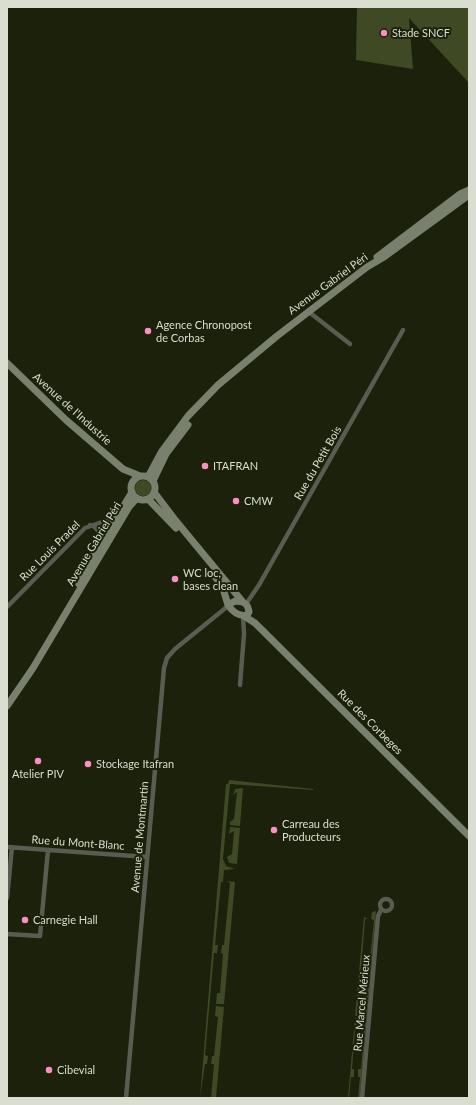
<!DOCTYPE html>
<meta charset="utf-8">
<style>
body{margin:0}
#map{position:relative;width:476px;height:1105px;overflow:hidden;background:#1b210b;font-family:Lato,sans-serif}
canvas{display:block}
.frame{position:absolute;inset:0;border:8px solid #d9ded0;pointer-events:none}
</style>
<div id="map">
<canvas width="476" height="1105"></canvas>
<div class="frame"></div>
</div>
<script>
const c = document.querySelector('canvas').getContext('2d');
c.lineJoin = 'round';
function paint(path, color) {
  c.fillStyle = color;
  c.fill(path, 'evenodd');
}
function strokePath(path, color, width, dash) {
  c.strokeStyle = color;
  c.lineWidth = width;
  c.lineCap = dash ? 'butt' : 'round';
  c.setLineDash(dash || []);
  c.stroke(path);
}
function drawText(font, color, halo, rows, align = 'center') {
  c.font = font + ' Lato,sans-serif';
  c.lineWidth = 4;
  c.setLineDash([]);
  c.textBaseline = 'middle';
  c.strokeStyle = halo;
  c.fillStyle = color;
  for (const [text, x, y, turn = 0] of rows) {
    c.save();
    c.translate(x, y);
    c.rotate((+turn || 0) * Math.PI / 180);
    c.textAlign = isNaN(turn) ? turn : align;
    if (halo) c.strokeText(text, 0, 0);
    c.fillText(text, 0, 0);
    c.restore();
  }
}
paint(new Path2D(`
 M357,7H469V83L409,18L413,69L356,60Z
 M135 488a8 8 0 1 1 16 0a8 8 0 1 1-16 0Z
 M229,780L313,789V790L230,784L223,859L226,866L235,869L224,870L223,882H221L215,945H218L217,953H214L205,1055L208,1056L207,1064H205L200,1098L226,784H228Z
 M243,788L240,826L230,825V822L234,819L237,792L233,795L235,789Z
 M230,827L240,828L237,864L229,863L227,857L232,854L234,831L229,834Z
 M227,881L235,882L224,1004H216L217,993H220L223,954L221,953L222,945H224L230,883Z
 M376,911L360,1098H358L360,1077H358V1069H361L369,967L367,966L368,959H370L374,920L371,919L372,912Z
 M364,917L368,919H365L362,958H364V966H361L358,1005H360L359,1016H355Z
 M216,1006L224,1007L216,1098H211L214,1064H211L212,1056H214L218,1017L215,1016Z
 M355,1018L359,1019L358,1029H355L352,1069H354V1077H351L349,1098H348Z`), '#3f4924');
strokePath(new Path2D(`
 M309,312L350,344
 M90,525L95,527L99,532L92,554
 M246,604L259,585L403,330
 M7,607L85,528L116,517
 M240,685L244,634L243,616
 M7,847L147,857
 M7,898L12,847
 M380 905a6 6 0 1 1 12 0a6 6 0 1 1-12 0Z
 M7,934L40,936L48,850
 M126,1098L164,668L167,658L175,649L228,606
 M362,1098L378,916L381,910`), '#595c51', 4.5);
strokePath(new Path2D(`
 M377,257L460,194L469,190
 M7,363L66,420L123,469L140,476
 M131 488a12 12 0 1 1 24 0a12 12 0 1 1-24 0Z
 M148,477L162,451L188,416L218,385L277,336L367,267L384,257L469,195
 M153,481L166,454L188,425
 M154,492L176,521L242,601
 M148,499L176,528
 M216,578L222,585L228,605
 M79,584L86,569L132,492
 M235,601C243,601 248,603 249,612L247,615C239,617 232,611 228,605Z
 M244,616L255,623L469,836
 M7,706L33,668L129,507L137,498`), '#7a806e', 7);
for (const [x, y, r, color] of [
 [384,33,4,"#fc8fc2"],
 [148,331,4,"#fc8fc2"],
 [205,466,4,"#fc8fc2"],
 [236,501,4,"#fc8fc2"],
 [175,579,4,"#fc8fc2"],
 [38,761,4,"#fc8fc2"],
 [88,764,4,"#fc8fc2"],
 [274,830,4,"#fc8fc2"],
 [25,920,4,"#fc8fc2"],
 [49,1070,4,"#fc8fc2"]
]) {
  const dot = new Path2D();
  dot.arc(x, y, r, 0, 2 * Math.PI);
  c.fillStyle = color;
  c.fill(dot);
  strokePath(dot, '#1b210b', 1.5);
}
drawText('11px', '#d9ded0', '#1b210b', [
 ["Stade SNCF",392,33],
 ["Agence Chronopost",156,325],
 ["de Corbas",156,338],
 ["ITAFRAN",213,466],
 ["CMW",244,501],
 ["WC loc,",183,573],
 ["bases clean",183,586],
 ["Stockage Itafran",96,764],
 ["Atelier PIV",38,774,"center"],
 ["Carreau des",282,824],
 ["Producteurs",282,837],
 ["Carnegie Hall",33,920],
 ["Cibevial",57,1070]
], 'left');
drawText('11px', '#d9ded0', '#1b210b', [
 ["Avenue Gabriel Péri",328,284,-36],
 ["Avenue de l'Industrie",72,409,42],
 ["Rue du Petit Bois",318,463,-60],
 ["Avenue Gabriel Péri",94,544,-59],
 ["Rue Louis Pradel",50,551,-45],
 ["Rue des Corbeges",370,722,45],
 ["Avenue de Montmartin",140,837,-85],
 ["Rue du Mont-Blanc",78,843,4],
 ["Rue Marcel Mérieux",362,1003,-85]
]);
</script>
